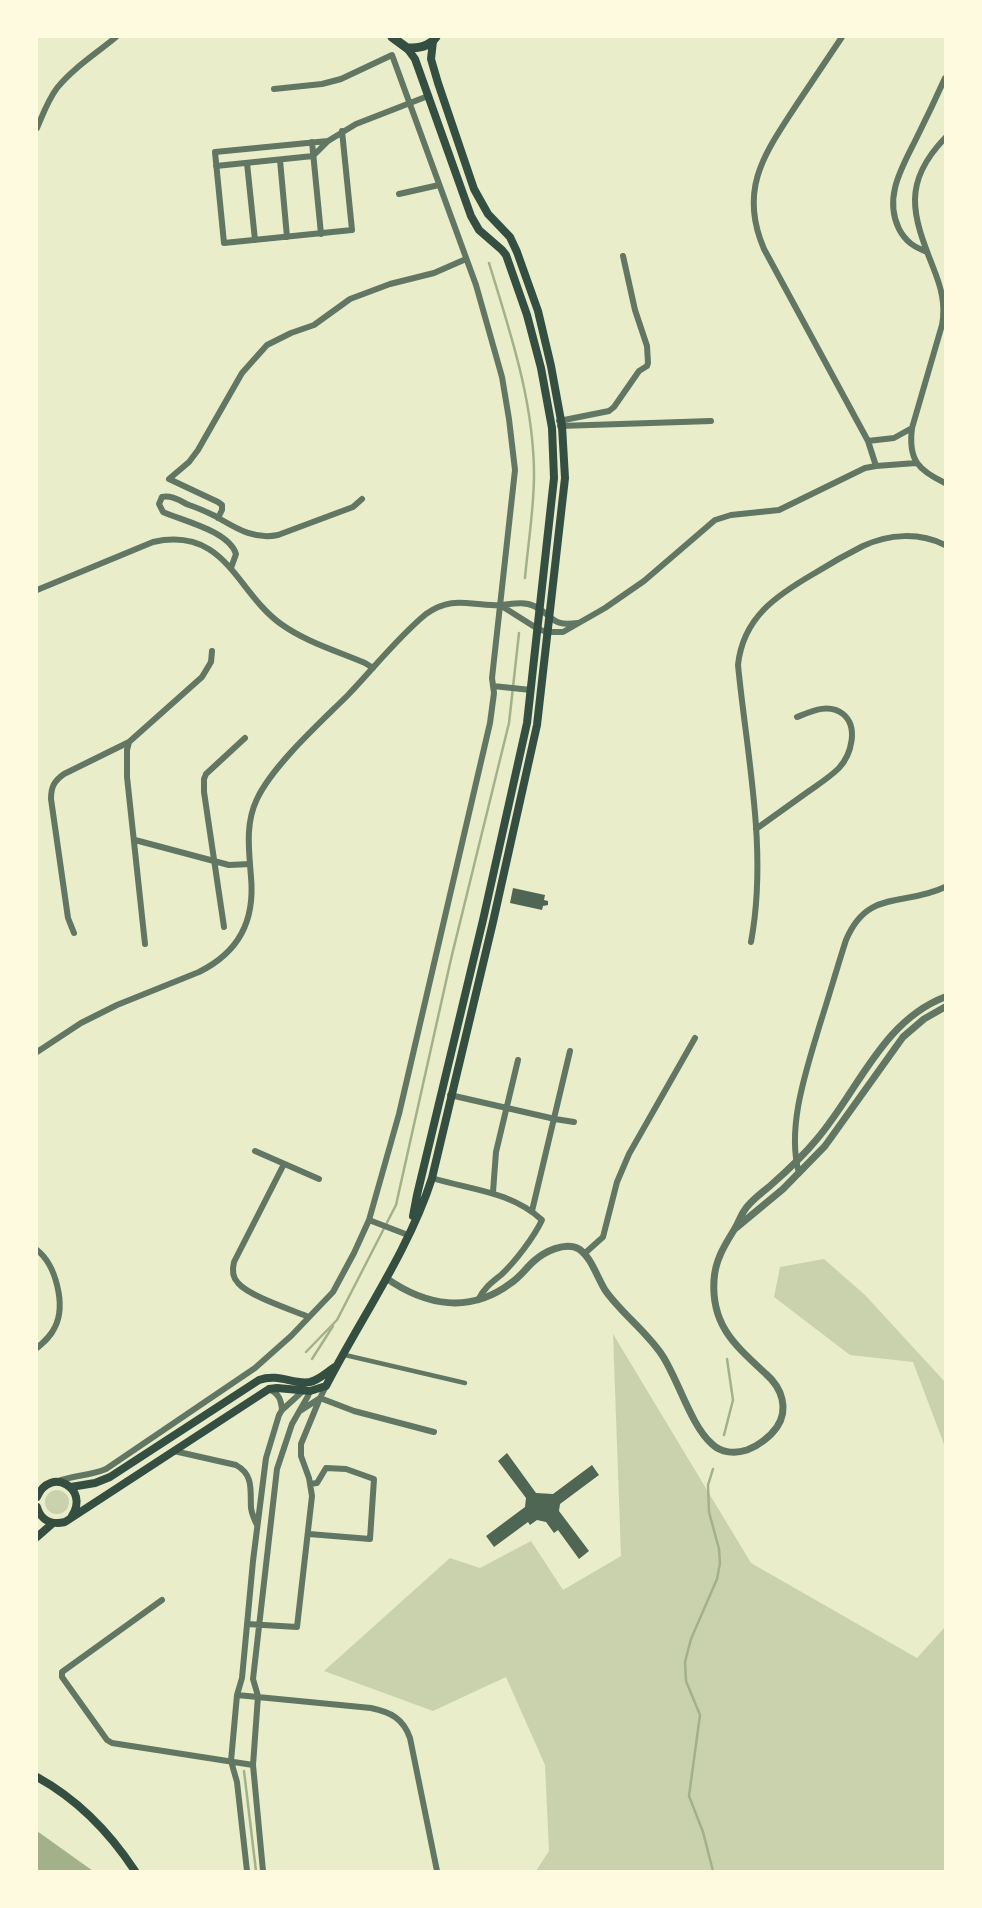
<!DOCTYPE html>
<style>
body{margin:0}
#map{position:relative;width:982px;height:1908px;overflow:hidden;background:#e9edc9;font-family:"PT Serif",serif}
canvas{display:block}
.frame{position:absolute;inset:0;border:38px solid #fefae0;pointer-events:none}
</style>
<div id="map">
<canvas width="982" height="1908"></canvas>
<div class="frame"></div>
</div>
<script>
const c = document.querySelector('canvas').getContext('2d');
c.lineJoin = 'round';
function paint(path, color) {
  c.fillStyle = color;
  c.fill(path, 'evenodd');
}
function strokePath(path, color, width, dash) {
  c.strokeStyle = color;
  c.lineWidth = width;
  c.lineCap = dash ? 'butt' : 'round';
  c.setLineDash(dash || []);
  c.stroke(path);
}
paint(new Path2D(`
 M824,1259L865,1295L945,1382V1447L913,1362L850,1355L774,1297L780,1267Z
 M613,1334L751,1563L917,1658L945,1627V1871H536L549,1851L545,1765L506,1677L433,1711L324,1671L450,1558L480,1568L531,1541L563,1590L621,1556Z
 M45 1502a12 12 0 1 1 24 0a12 12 0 1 1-24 0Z`), '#cad2ad');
paint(new Path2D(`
 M37,1831L93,1871H37Z`), '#a3b18a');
strokePath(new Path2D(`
 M489,263C510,332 534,402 534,475C534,509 528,544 525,578
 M306,1352L337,1320L396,1205L451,959L509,723L519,633
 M312,1359L333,1326
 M724,1435L733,1400L727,1359
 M244,1771L256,1871
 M713,1871L703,1832L689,1796L700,1715L686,1681L685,1662L691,1639L717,1579L720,1563L719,1549L709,1512L708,1485L713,1469`), '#a3b18a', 2.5);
paint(new Path2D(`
 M513,888L545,895L544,900L548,901V905L543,906L542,910L510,903Z
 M507,1453L536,1493L553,1494L592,1465L599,1475L560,1504L559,1511L589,1551L579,1559L558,1530L554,1533L546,1522L537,1520L530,1525L528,1522L494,1547L486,1536L525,1507L526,1498L498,1461Z`), '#4f6655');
strokePath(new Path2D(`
 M345,1355L465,1383`), '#617663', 4.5);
strokePath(new Path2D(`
 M842,37C827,59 812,82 797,104C765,153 738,189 764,249L868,441L876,466
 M37,128C43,114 48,100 57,88C73,68 97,53 116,37
 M945,138C902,183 912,214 933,267C941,287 946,304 942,325L912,428C908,460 918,470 945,483
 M328,141L215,152L224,243L352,230L342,131
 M312,142L321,234
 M280,160L287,237
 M247,163L255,240
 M216,166L313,156L328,141L356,124L428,96
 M399,194L439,185
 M927,252C914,247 906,242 899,229C883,196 903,166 917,137C927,117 936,98 945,78
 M559,421L609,411L614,407L639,371L647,366L648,363L647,346L635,310L623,256
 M560,426L711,421
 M868,441L894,438L912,428
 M218,518L222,510V505L218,502L169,479L189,462L198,450L242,373L267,345L291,333L314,325L350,299L390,284L434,273L466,259
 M231,568L236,554C229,531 183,521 163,512L159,504L162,497C172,495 180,501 189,505C198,508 207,512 215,516C236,528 253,540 278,535L353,507L362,499
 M37,590L153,542C226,526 236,592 281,624C306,642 337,651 365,663L373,668
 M500,605L538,629L547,632H563L605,608L644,581L715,520L731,515L779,510L865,468L876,466L916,463
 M493,686L531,690
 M129,742L127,750V777L145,944
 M756,829C774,816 791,804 809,791C819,784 830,777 839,768C851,755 859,727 843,714C829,703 812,711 797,717
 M135,840L229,865L250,864
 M224,927L204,792V779L206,774L245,738
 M74,933L68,918L51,799C51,787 54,781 64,774L129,742L202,677L211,662L212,651
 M751,942C768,851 747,757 738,665C743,617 777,595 815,573C831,563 847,554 863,546C889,534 919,532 945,545
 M37,1052L81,1023L117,1005L199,972C239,952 255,921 251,877C249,850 245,824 257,799C273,765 321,722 348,695C374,668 397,638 426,614C454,594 471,607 501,605C512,604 524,601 534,606C555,616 550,627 578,623
 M450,1095L555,1119L574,1122
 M255,1151L319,1179
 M284,1164L234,1262C232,1270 232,1277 238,1283C249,1296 292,1310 309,1317
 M799,1173C786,1127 807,1068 820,1024C829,996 837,968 846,940C868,888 904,907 945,887
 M432,1178C471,1190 510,1191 542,1220C534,1237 515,1262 501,1275C491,1283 484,1288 478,1300
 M493,1192L496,1152L518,1060
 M532,1211L570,1051
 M369,1220L408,1235
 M37,1250C56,1265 66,1305 55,1327C51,1336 44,1342 37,1348
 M584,1254L603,1237L617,1182L629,1154L695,1038
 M269,1389C279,1394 281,1399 282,1410
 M300,1411L320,1398L326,1386
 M174,1451L236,1465C254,1475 250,1490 251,1508C252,1514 254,1519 257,1525
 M56,1482C73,1475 90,1476 106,1469L255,1368L291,1336L333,1292L354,1253L369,1220L399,1114L490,723L494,693L492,678L515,470L509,419L502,377L476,285L392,55L341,79L322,84L274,89
 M309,1534L370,1539L374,1479L346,1469L326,1468L317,1483L310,1484
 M162,1600L62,1672V1677L107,1740L112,1743L253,1765
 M247,1624L297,1627L312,1496L309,1478L301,1456V1444L320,1398L354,1411L434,1432
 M237,1695L371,1708C390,1712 403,1718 410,1738L437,1871
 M247,1871L237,1782L231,1761L237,1695L242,1678L253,1561L266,1458L279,1415L282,1410L304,1390
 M263,1871L253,1765L258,1696L253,1679L277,1469L292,1424L308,1396L310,1390`), '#617663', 6);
strokePath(new Path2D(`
 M736,1228L783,1189L825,1146L903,1037L924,1019L945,1007
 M386,1278C426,1306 470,1314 511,1283C520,1277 526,1268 534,1261C544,1252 565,1241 579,1249C591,1257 597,1277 605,1290C621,1313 646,1331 662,1355C678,1379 691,1426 712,1444C721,1453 735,1454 747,1450C758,1446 770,1437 777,1427C789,1409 782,1388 766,1374C736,1346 711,1326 714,1280C715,1261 724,1246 734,1230C738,1224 740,1217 744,1211C750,1201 762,1193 771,1185C787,1171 803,1156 817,1139C858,1091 882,1021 945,997`), '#617663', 7);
strokePath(new Path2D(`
 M407,48L415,59L471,216L479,230L502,250L506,255L527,315L541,368L552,428L554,478L527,723L483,920L417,1195L413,1216
 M71,1487L95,1483L110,1477L259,1380C279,1373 293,1385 310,1382C319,1380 327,1372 335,1367
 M37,1497C50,1466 90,1488 72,1516
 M37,1507C41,1521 52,1525 65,1522L269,1389L277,1388L310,1391L326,1386C361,1318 409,1250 432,1178L493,922L537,725L565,478L562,426L551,366L538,311L517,252L510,237L488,214L474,189L438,83L431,59L433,41
 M37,1537L53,1523
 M37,1777C77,1799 110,1833 135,1871`), '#344e41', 8);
strokePath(new Path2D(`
 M392,37L407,48C419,48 429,47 436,37`), '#344e41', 9);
</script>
